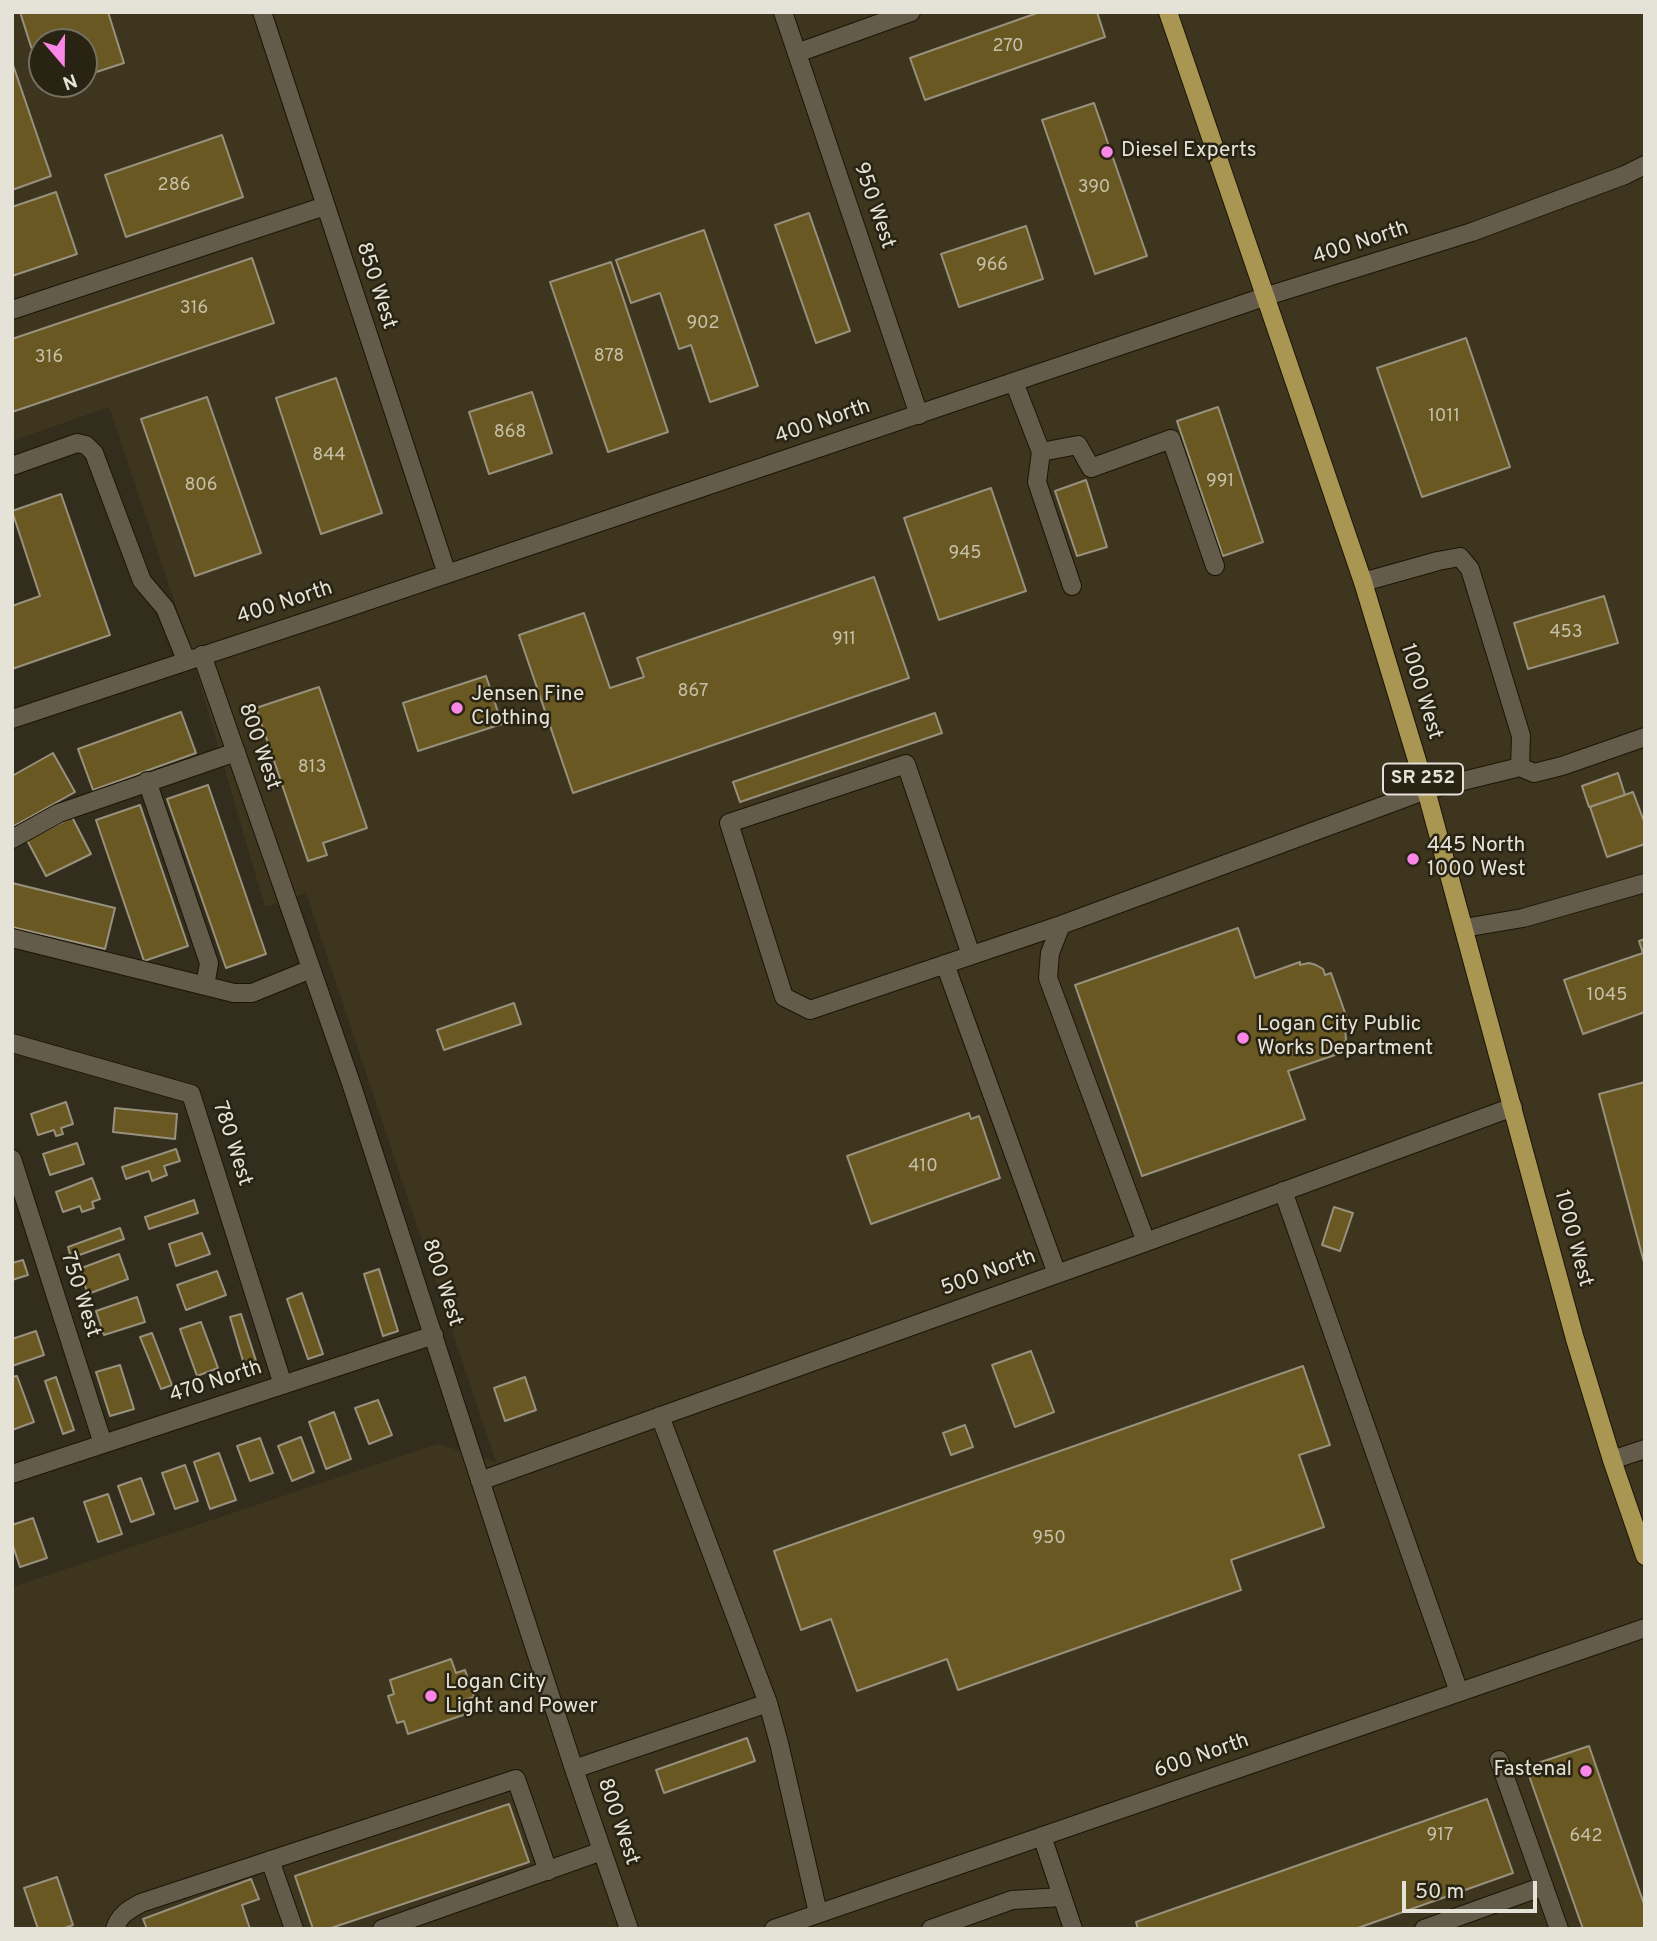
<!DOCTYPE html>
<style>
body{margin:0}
#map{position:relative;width:1657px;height:1941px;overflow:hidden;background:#332d1d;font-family:Overpass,sans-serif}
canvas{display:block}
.frame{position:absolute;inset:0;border:14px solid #e5e2d7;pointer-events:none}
.north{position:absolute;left:28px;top:28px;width:70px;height:70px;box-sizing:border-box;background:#292313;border:2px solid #746f61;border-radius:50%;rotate:160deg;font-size:19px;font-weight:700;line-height:28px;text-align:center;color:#e5e2d7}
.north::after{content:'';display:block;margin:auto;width:24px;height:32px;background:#fa87e6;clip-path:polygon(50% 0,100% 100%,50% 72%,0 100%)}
.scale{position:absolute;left:1402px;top:1881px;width:135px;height:32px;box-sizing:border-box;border:4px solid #e5e2d7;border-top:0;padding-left:9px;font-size:21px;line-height:24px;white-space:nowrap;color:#e5e2d7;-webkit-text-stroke:5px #292313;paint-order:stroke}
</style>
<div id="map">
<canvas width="1657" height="1941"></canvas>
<div class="frame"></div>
<div class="north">N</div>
<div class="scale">50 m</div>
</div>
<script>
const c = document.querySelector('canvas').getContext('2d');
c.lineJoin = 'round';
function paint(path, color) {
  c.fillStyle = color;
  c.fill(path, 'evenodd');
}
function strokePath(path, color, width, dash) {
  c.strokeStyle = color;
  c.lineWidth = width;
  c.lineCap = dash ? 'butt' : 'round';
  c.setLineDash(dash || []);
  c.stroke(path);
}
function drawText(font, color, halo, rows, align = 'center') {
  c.font = font + ' Overpass,sans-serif';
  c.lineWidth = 5;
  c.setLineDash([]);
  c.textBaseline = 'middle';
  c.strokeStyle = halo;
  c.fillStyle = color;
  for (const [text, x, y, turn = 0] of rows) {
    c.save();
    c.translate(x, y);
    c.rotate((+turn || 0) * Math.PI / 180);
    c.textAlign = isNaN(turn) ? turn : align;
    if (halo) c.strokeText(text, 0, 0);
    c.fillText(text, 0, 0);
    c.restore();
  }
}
paint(new Path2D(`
 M12,12H1645V1929H12V1587L438,1444L496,1462L306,893L265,907L186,636L109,407L12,441ZM42,42H84V84H42Z`), '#3d351e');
const building = new Path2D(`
 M20,12H108L124,63L84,76V42H42V81Z
 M1040,12H1097L1105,37L925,100L910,58Z
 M12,62L51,176L12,190Z
 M1094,103L1147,256L1095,274L1042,120Z
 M222,135L243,197L126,237L105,175Z
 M56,192L77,254L12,276V207Z
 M809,213L850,331L816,343L775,225Z
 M1026,226L1043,279L959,307L941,254Z
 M704,230L758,386L710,402L691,345L679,349L660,293L631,303L616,260Z
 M252,258L274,323L12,412V339Z
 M611,262L668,432L608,452L550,282Z
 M1466,338L1510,467L1422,497L1377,368Z
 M336,378L382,513L321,534L276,398Z
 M532,392L552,453L489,474L469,412Z
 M207,397L261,553L195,576L141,419Z
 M1218,407L1263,542L1223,556L1177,421Z
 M1086,480L1107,547L1077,556L1055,491Z
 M991,488L1026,591L939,620L904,518Z
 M61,494L110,635L12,669V606L40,596L12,511Z
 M874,577L909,678L573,793L519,635L584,613L610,688L644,677L637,658Z
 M1604,596L1618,643L1528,669L1514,623Z
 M486,676L502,724L418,751L403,703Z
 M319,687L367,828L323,843L327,855L308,861L256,708Z
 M181,712L196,753L93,790L78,749Z
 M935,713L942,733L740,802L733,782Z
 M53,753L75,792L12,827V776Z
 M1618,773L1625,795L1589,807L1582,786Z
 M208,785L266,954L226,968L167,799Z
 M1633,792L1645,824V844L1607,857L1590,807Z
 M140,805L188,946L144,961L96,820Z
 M72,817L91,854L46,876L27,840Z
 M12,883L115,908L105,949L12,927Z
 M1238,928L1255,978L1300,962V965L1309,963L1316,965L1323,969L1325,975L1331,973L1350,1027L1345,1029L1346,1040L1343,1045L1333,1052L1335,1055L1288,1071L1305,1119L1142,1176L1075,985Z
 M1645,939V1012L1583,1034L1564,980L1643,953L1639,941Z
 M514,1003L521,1024L444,1050L437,1030Z
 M1645,1082V1266L1599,1094Z
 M66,1102L73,1124L61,1128L63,1134L56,1136L54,1130L38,1135L31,1114Z
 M115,1108L177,1114L175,1139L113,1132Z
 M969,1113L971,1119L979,1116L1000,1178L871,1224L847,1156Z
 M77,1143L84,1164L50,1175L43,1154Z
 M176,1149L180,1161L164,1166L167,1175L152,1181L149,1171L126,1179L122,1167Z
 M92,1178L100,1199L92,1202L94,1208L82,1212L80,1206L63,1212L56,1192Z
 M194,1200L198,1213L149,1229L145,1217Z
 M1334,1207L1353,1213L1340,1251L1322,1245Z
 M120,1228L124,1239L71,1258L68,1247Z
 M202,1233L210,1254L176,1266L169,1244Z
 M119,1254L128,1279L88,1294L79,1269Z
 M23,1260L28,1275L12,1280V1263Z
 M379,1269L398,1331L383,1336L364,1274Z
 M217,1271L226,1295L186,1310L177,1285Z
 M302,1293L323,1354L308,1359L287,1299Z
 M137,1297L145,1322L104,1335L96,1311Z
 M241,1314L258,1367L246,1371L230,1317Z
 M201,1322L218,1368L197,1376L180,1329Z
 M36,1331L44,1355L12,1366V1339Z
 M152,1333L172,1385L161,1389L140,1337Z
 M1031,1351L1054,1412L1015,1427L992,1365Z
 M120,1365L134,1409L110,1416L96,1372Z
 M1303,1366L1330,1445L1299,1455L1324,1527L1231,1560L1241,1590L958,1690L947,1659L857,1691L831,1619L801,1630L774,1551Z
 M17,1376L34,1422L12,1430V1377Z
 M56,1377L74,1430L63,1434L45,1381Z
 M525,1377L536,1410L505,1421L494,1388Z
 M378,1400L392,1435L369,1444L355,1408Z
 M334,1412L351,1459L326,1469L309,1422Z
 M965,1425L973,1447L951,1455L943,1433Z
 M301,1437L314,1472L292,1481L278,1446Z
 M260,1438L273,1473L250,1481L237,1446Z
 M219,1453L236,1500L210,1509L194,1462Z
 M185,1465L198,1501L175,1509L162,1473Z
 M141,1478L154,1514L131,1522L118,1486Z
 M108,1494L122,1534L98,1542L84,1502Z
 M33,1518L47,1558L20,1567L12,1543V1525Z
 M451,1659L456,1673L465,1670L474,1697L464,1700L469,1713L408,1734L404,1721L397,1723L388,1696L394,1694L390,1680Z
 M747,1738L755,1761L664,1793L656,1770Z
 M1589,1746L1645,1907V1929H1583L1526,1767Z
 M1487,1799L1513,1873L1355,1929H1138L1136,1922Z
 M509,1804L529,1862L328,1929H313L295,1876Z
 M57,1877L73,1925L62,1929H38L24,1888Z
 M251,1879L259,1899L242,1905L250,1929H147L143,1919Z`);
paint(building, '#695821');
strokePath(building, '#98917e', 2);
const minor = new Path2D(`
 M262,12L447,574
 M783,12L919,415
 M797,53L911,12
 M12,310L325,206
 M1014,382L1041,452L1078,445L1091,468L1171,439L1215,566
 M1041,452L1037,482L1072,586
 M12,466L77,443L86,445L94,453L142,581L165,608L186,660
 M1363,582L1438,561L1460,557L1470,569L1521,736L1520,767
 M202,655L351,1083L574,1769L629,1929
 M12,719L323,616L1264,297L1472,232L1625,175L1645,165
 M147,781L209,963L205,986
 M12,839L59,813L236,752
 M1464,928L1523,918L1645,883
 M12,938L234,993H252L311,969
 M971,955L906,764L729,823L784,997L810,1010L1061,925
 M945,964L1057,1274
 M12,1043L191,1094L283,1385
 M12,1159L103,1444
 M1283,1191L1459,1692
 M1146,1242L1048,978L1050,953L1061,925L1426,790L1520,767L1534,773L1562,766L1645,737
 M660,1416L768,1703L779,1743L818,1913
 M1612,1460L1645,1449
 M12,1474L434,1335
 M480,1481L1146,1242L1513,1107
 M1499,1760L1559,1929
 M574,1769L768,1703
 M1042,1836L1073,1929
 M270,1860L294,1929
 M115,1929C119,1915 128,1910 141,1903L516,1779L548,1871
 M382,1929L602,1851
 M774,1929L1645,1628
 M931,1929L1012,1900L1062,1897
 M1424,1929L1544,1886`);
const major = new Path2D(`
 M1168,12L1363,582L1426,790L1575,1339L1612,1460L1645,1556`);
strokePath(minor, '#1b1506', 20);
strokePath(major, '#1b1506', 20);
strokePath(minor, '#635c4a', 18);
strokePath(major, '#a99652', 18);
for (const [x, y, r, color] of [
 [1107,152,7,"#fa87e6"],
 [457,708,7,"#fa87e6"],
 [1413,859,7,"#fa87e6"],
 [1243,1038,7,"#fa87e6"],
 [431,1696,7,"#fa87e6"],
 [1586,1771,7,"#fa87e6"]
]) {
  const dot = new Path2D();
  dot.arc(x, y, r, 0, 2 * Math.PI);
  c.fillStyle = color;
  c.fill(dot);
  strokePath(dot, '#292313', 2.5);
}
drawText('18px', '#c6c0aa', null, [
 ["270",1008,47],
 ["286",174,186],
 ["390",1094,188],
 ["966",992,266],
 ["316",194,309],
 ["902",703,324],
 ["878",609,357],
 ["316",49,358],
 ["1011",1444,417],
 ["868",510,433],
 ["844",329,456],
 ["991",1220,482],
 ["806",201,486],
 ["945",965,554],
 ["453",1566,633],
 ["911",844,640],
 ["867",693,692],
 ["813",312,768],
 ["1045",1607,996],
 ["410",923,1167],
 ["950",1049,1539],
 ["917",1440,1836],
 ["642",1586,1837]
]);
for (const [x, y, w] of [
 [1423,779,80]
]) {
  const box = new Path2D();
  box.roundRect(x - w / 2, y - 15.5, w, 31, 5);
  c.fillStyle = '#292313';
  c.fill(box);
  strokePath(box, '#e5e2d7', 2);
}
drawText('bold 19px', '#e5e2d7', null, [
 ["SR 252",1423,779]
]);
drawText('21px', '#e5e2d7', '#292313', [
 ["Diesel Experts",1121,152],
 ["Jensen Fine",471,696],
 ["Clothing",471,720],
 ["445 North",1427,847],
 ["1000 West",1427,871],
 ["Logan City Public",1257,1026],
 ["Works Department",1257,1050],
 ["Logan City",445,1684],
 ["Light and Power",445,1708],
 ["Fastenal",1572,1771,"right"]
], 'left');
drawText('21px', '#e5e2d7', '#292313', [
 ["950 West",873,206,71],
 ["400 North",1361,244,-18],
 ["850 West",375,286,72],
 ["400 North",823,423,-19],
 ["400 North",285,604,-18],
 ["1000 West",1420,692,73],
 ["800 West",258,747,71],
 ["780 West",231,1144,72],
 ["1000 West",1572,1239,75],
 ["500 North",989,1274,-20],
 ["800 West",441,1283,72],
 ["750 West",79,1295,72],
 ["470 North",216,1383,-18],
 ["600 North",1202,1757,-19],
 ["800 West",617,1822,71]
]);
</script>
